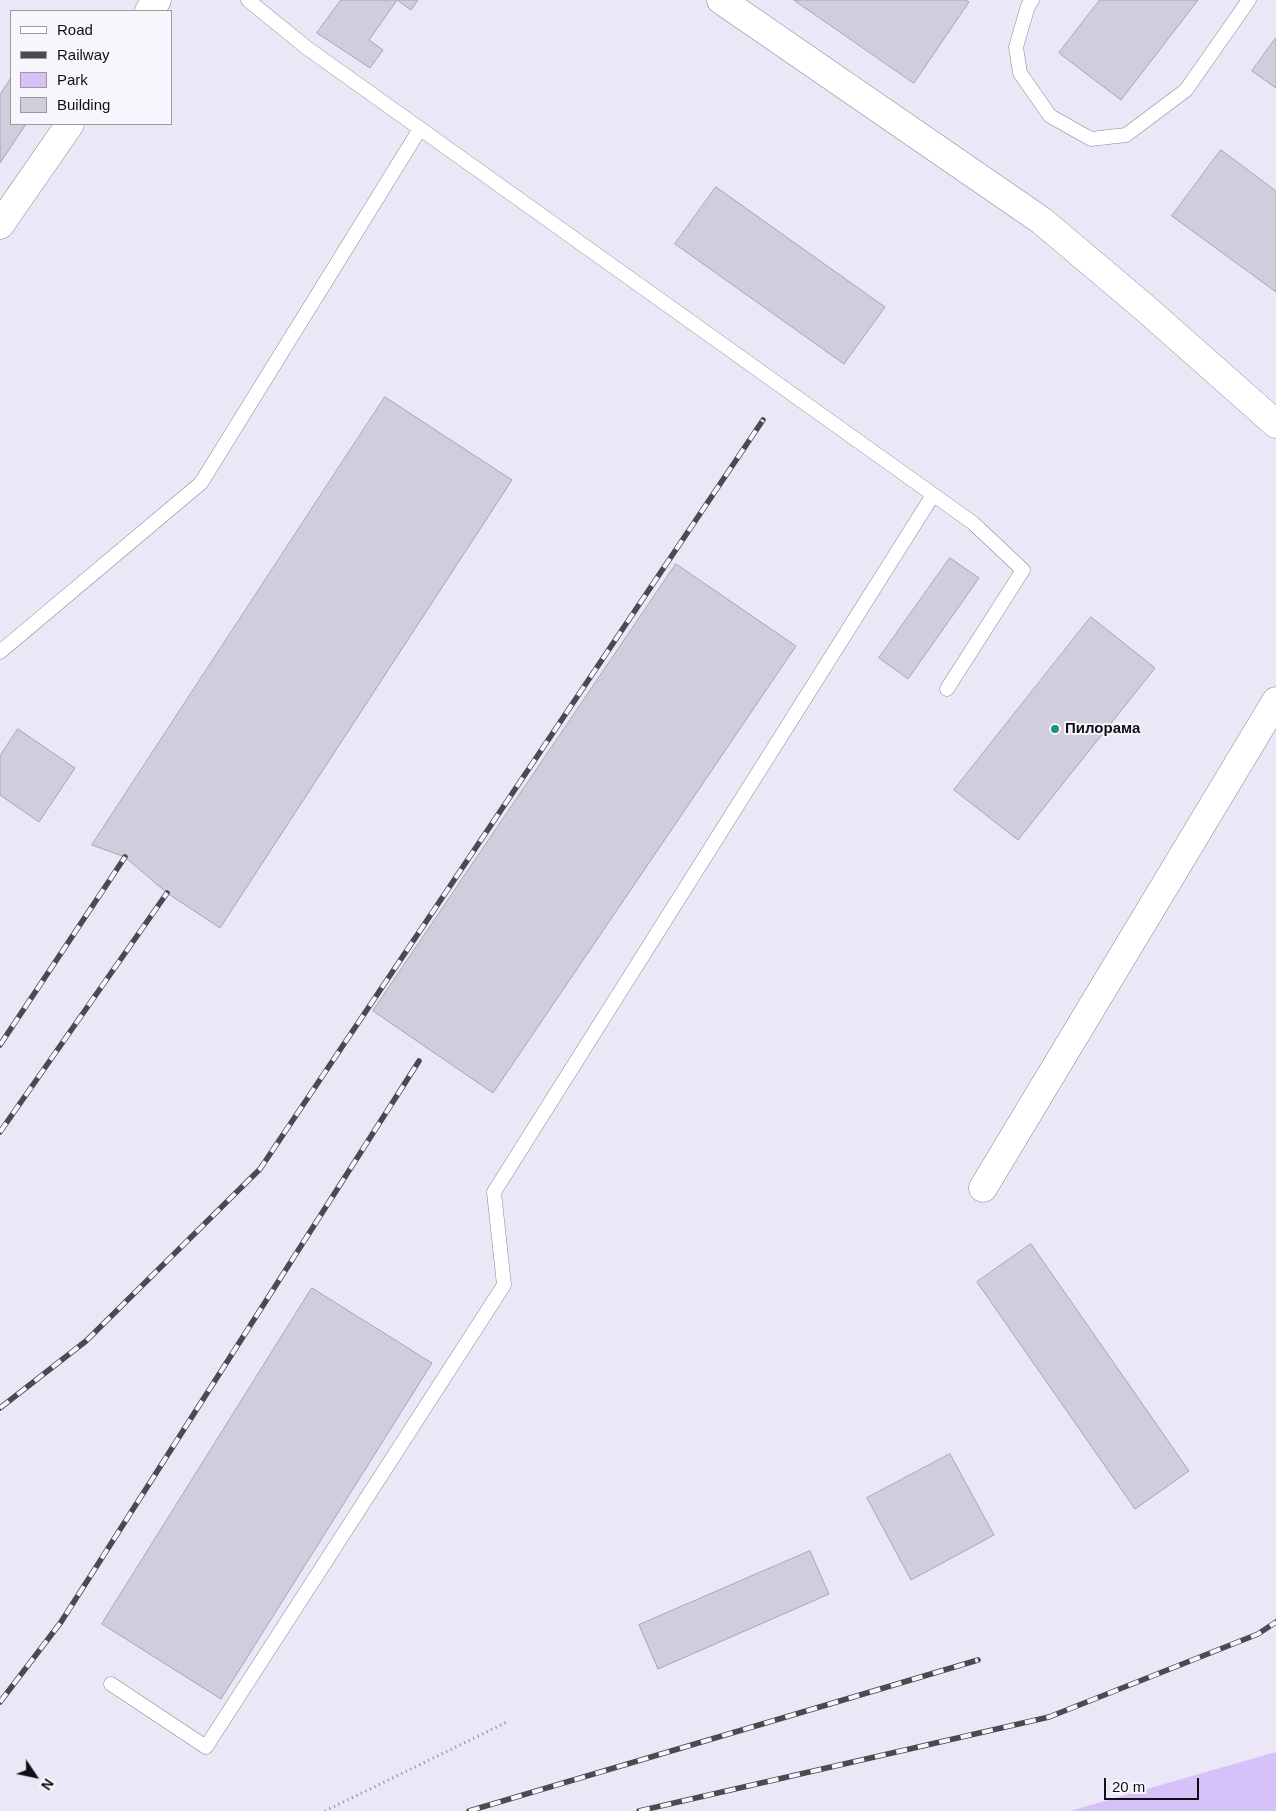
<!DOCTYPE html>
<meta charset="utf-8">
<style>
body{margin:0}
#map{position:relative;width:1276px;height:1811px;overflow:hidden;background:#ece7f7;font-family:Arial,sans-serif}
canvas{display:block}
.legend{position:absolute;left:10px;top:10px;width:162px;height:115px;box-sizing:border-box;background:#f8f6fd;border:1px solid #9c9aa0;margin:0;padding:6px 9px;list-style:none;font-size:15px;color:#110f14}
.legend li{display:flex;align-items:center;gap:10px;height:25px}
.legend b{width:25px;border:1px solid #9c9aa0}
.north{position:absolute;left:10px;top:1751px;width:50px;height:50px;-webkit-text-stroke:4px #f8f6fd;paint-order:stroke;rotate:124deg;font-size:14px;font-weight:700;line-height:20px;text-align:center;color:#110f14}
.north::after{content:'';display:block;margin:auto;width:18px;height:22px;background:#110f14;clip-path:polygon(50% 0,100% 100%,50% 72%,0 100%)}
.scale{position:absolute;left:1104px;top:1778px;width:95px;height:22px;box-sizing:border-box;border:2px solid #110f14;border-top:0;padding-left:6px;font-size:15px;line-height:18px;white-space:nowrap;color:#110f14;-webkit-text-stroke:4px #f8f6fd;paint-order:stroke}
</style>
<div id="map">
<canvas width="1276" height="1811"></canvas>
<ul class="legend">
<li><b style="height:6px;background:#fff"></b>Road</li>
<li><b style="height:6px;background:#4c4951"></b>Railway</li>
<li><b style="height:14px;background:#d5c2f8"></b>Park</li>
<li><b style="height:14px;background:#d2cddc"></b>Building</li>
</ul>
<div class="north">N</div>
<div class="scale">20 m</div>
</div>
<script>
const c = document.querySelector('canvas').getContext('2d');
c.lineJoin = 'round';
function paint(path, color) {
  c.fillStyle = color;
  c.fill(path, 'evenodd');
}
function strokePath(path, color, width, dash) {
  c.strokeStyle = color;
  c.lineWidth = width;
  c.lineCap = dash ? 'butt' : 'round';
  c.setLineDash(dash || []);
  c.stroke(path);
}
function drawText(font, color, halo, rows, align = 'center') {
  c.font = font + ' Arial,sans-serif';
  c.lineWidth = 4;
  c.setLineDash([]);
  c.textBaseline = 'middle';
  c.strokeStyle = halo;
  c.fillStyle = color;
  for (const [text, x, y, turn = 0] of rows) {
    c.save();
    c.translate(x, y);
    c.rotate((+turn || 0) * Math.PI / 180);
    c.textAlign = isNaN(turn) ? turn : align;
    if (halo) c.strokeText(text, 0, 0);
    c.fillText(text, 0, 0);
    c.restore();
  }
}
paint(new Path2D(`
 M1276,1752V1811H1070Z`), '#d5c2f8');
const building = new Path2D(`
 M341,0H418L411,10L397,0L369,40L383,50L370,68L317,33Z
 M794,0H966L969,2L914,83Z
 M1100,0H1198L1121,100L1059,53Z
 M1276,38V88L1252,71Z
 M11,78V124H26L0,163V95Z
 M1221,150L1276,191V292L1172,216Z
 M716,187L885,307L844,364L675,244Z
 M385,397L512,480L220,928L167,893L125,857L92,845Z
 M950,558L979,578L908,679L879,658Z
 M676,564L796,646L493,1093L373,1011Z
 M1091,617L1155,668L1018,840L954,790Z
 M18,729L75,768L39,822L0,795V756Z
 M1031,1244L1189,1471L1135,1509L977,1282Z
 M312,1288L432,1363L221,1699L102,1624Z
 M950,1454L994,1535L911,1580L867,1498Z
 M810,1551L829,1594L658,1669L639,1625Z`);
paint(building, '#d2cddc');
strokePath(building, '#a9a4b3', 1);
const lane = new Path2D(`
 M248,0L307,48L973,523L1023,570L947,689
 M1032,0L1028,6L1016,47L1020,73L1050,116L1091,139L1126,135L1186,90L1249,0
 M0,652L201,483L420,129
 M111,1684L206,1747L504,1285L494,1192L933,495`);
const street = new Path2D(`
 M721,0L1042,221L1145,308L1276,424
 M149,11L157,0
 M0,225L70,124
 M983,1188L1276,701`);
strokePath(lane, '#8a8593', 15);
strokePath(street, '#8a8593', 29);
strokePath(new Path2D(`
 M325,1811L509,1721`), '#898691', 3, [1, 4]);
strokePath(lane, '#fff', 14);
strokePath(street, '#fff', 28);
const rail = new Path2D(`
 M0,1045L125,857
 M0,1132L167,893
 M0,1408L86,1341L260,1169L763,420
 M0,1702L61,1622L419,1061
 M469,1811L978,1660
 M639,1811L1049,1717L1258,1634L1276,1622`);
strokePath(rail, '#4c4951', 5.5);
strokePath(rail, '#f8f6fd', 4, [11]);
for (const [x, y, r, color] of [
 [1055,729,5,"#1c947a"]
]) {
  const dot = new Path2D();
  dot.arc(x, y, r, 0, 2 * Math.PI);
  c.fillStyle = color;
  c.fill(dot);
  strokePath(dot, '#f8f6fd', 2);
}
drawText('bold 15px', '#110f14', '#f8f6fd', [
 ["Пилорама",1065,729]
], 'left');
</script>
